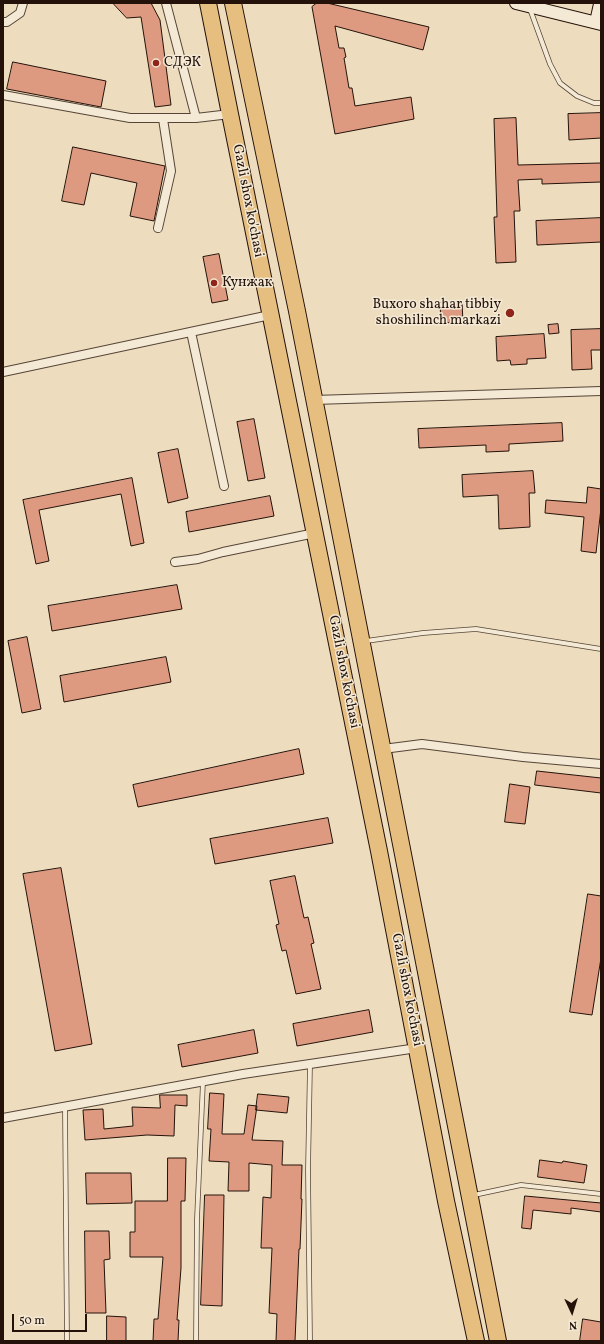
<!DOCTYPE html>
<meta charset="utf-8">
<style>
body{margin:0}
#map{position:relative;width:604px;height:1344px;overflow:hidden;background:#edddbe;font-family:Vollkorn,serif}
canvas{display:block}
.frame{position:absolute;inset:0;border:4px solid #24120a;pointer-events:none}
.north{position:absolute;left:552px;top:1292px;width:40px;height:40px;-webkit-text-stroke:3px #f3e9d5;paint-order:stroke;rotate:176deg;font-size:11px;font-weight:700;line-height:16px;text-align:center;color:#24120a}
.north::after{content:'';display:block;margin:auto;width:14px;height:18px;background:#24120a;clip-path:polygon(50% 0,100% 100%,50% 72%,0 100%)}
.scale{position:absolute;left:12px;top:1314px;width:75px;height:18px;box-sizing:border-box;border:2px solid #24120a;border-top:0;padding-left:5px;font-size:12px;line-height:14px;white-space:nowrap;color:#24120a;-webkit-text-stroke:3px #f3e9d5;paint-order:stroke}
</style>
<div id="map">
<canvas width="604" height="1344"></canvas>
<div class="frame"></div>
<div class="north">N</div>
<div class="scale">50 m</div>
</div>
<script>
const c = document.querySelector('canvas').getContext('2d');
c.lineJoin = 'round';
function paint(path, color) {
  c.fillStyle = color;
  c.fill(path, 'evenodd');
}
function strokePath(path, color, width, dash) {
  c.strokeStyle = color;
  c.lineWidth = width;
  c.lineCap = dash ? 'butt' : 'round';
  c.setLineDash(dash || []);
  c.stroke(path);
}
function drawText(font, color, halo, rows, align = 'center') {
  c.font = font + ' Vollkorn,serif';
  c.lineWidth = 3;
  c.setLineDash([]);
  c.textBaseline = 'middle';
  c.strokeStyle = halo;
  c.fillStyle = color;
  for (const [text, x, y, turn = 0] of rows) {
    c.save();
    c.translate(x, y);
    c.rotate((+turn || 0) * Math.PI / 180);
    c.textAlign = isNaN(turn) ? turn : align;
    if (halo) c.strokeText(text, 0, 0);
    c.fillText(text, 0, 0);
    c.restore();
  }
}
const building = new Path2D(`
 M113,3H151L160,20L171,105L155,107L141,17L127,18Z
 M317,3H327L429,27L423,50L335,26L339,48H344L346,57L344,58L349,88H352L355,106L411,97L414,119L335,134L312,7Z
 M13,62L106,81L101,107L7,89Z
 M601,113V138L569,140L568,114Z
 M516,118L518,165L601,163V182L542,184V179L518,180L520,211H514L516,262L496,263L494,217H497L494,119Z
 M73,147L165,166L154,221L130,216L137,183L91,173L84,205L62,201Z
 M601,218V242L537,245L536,221Z
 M219,254L228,300L212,303L203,257Z
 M462,302L463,322L441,323L440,303Z
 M558,324L559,333L549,334L548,325Z
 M601,329V350H591L592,369L572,370L571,330Z
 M544,334L546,358L527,359V364L511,365L510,360L497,361L496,337Z
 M254,419L265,478L248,481L237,422Z
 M562,423L563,441L509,444V451L486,452V445L419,448L418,429Z
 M178,449L188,498L168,503L158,453Z
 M533,471L535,493H529L530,527L499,529L498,495L463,497L462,475Z
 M132,478L144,543L131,546L121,494L39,510L49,561L36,564L23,500Z
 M588,487L601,489V508L596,553L581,551L584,517L545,513L546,500L586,503Z
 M270,496L274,516L189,532L186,512Z
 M177,585L182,609L52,631L48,606Z
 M27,637L41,709L22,713L8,641Z
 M166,657L171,682L64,702L60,676Z
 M299,749L304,774L138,807L133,785Z
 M537,771L601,778V793L535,785Z
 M510,784L530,787L525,824L505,822Z
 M328,818L333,843L215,864L210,839Z
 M61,868L92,1044L55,1051L23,874Z
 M295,876L304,918L308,917L314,943L311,944L321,989L296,994L286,950L282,951L276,925L279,924L270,881Z
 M588,894L601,896V958L592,1015L570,1012Z
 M369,1010L373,1032L297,1046L293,1024Z
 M254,1030L258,1053L182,1067L178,1045Z
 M210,1093L224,1094L222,1134H244L248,1105L257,1106L252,1140L283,1141L282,1165H302L301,1199H302L300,1249H299L295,1341H276L277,1314L269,1313L272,1248H261L263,1197L271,1198L272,1165L249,1163V1191H228L229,1162L209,1161L211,1129H208Z
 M258,1094L289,1097L287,1113L256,1110Z
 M160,1095H187V1106L175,1105L174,1136L147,1135L85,1140L83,1110L103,1109L104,1129L133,1126L132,1107L160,1108Z
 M168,1158H186L185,1201H181V1268L177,1320H179L178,1341H153L154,1319H158L163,1257H130V1232H135V1201H167Z
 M540,1160L562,1163L563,1161L587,1165L584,1183L538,1177Z
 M86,1173H131L132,1203L87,1204Z
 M205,1195H224L222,1306L201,1305Z
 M525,1196L601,1203V1212L571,1208V1214L533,1210L531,1229L522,1228Z
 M85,1231H109L110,1259L104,1260L106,1313H86Z
 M107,1316L126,1317V1341H107Z
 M583,1319L601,1322V1341H580Z`);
paint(building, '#dd9a80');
strokePath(building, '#24120a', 1);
const lane = new Path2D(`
 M530,9L550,64L560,83L577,96L594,103H601
 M366,641L423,633L476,629L601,649
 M310,1064L308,1170L310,1341
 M65,1107L67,1341
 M474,1195L521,1185L601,1194
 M196,1341L197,1219L203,1081`);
const street = new Path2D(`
 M166,3L196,118
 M3,22H7L20,13L23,3
 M3,95L130,118H196L230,114
 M158,228L171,171L163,119
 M191,332L224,486
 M3,372L270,315
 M314,400L601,391
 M175,562L198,559L223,552L315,533
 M383,749L422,744L523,757L601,764
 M3,1118L243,1074L417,1048`);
const secondary = new Path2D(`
 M516,3L601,24
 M596,22L600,4`);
const highway = new Path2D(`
 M208,3L230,114L379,851L446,1201L476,1341
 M233,3L297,311L498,1341`);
strokePath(lane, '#564537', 5.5);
strokePath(street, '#564537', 10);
strokePath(secondary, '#24120a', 14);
strokePath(highway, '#24120a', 18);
strokePath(lane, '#f3e9d5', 4);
strokePath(street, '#f3e9d5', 8);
strokePath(secondary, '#f3e9d5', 12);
strokePath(highway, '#e6be7f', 16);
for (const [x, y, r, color] of [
 [156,63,4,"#8f2418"],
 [214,283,4,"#8f2418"],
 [510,313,5,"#8f2418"]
]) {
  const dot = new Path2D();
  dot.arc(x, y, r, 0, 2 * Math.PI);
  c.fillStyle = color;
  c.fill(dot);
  strokePath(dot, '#f3e9d5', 1.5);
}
drawText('14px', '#24120a', '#f3e9d5', [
 ["СДЭК",164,63],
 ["Кунжак",222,283],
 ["Buxoro shahar tibbiy",501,305,"right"],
 ["shoshilinch markazi",501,321,"right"]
], 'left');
drawText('14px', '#24120a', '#f3e9d5', [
 ["Gazli shox ko'chasi",247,201,79],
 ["Gazli shox ko'chasi",343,672,79],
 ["Gazli shox ko'chasi",406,990,79]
]);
</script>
